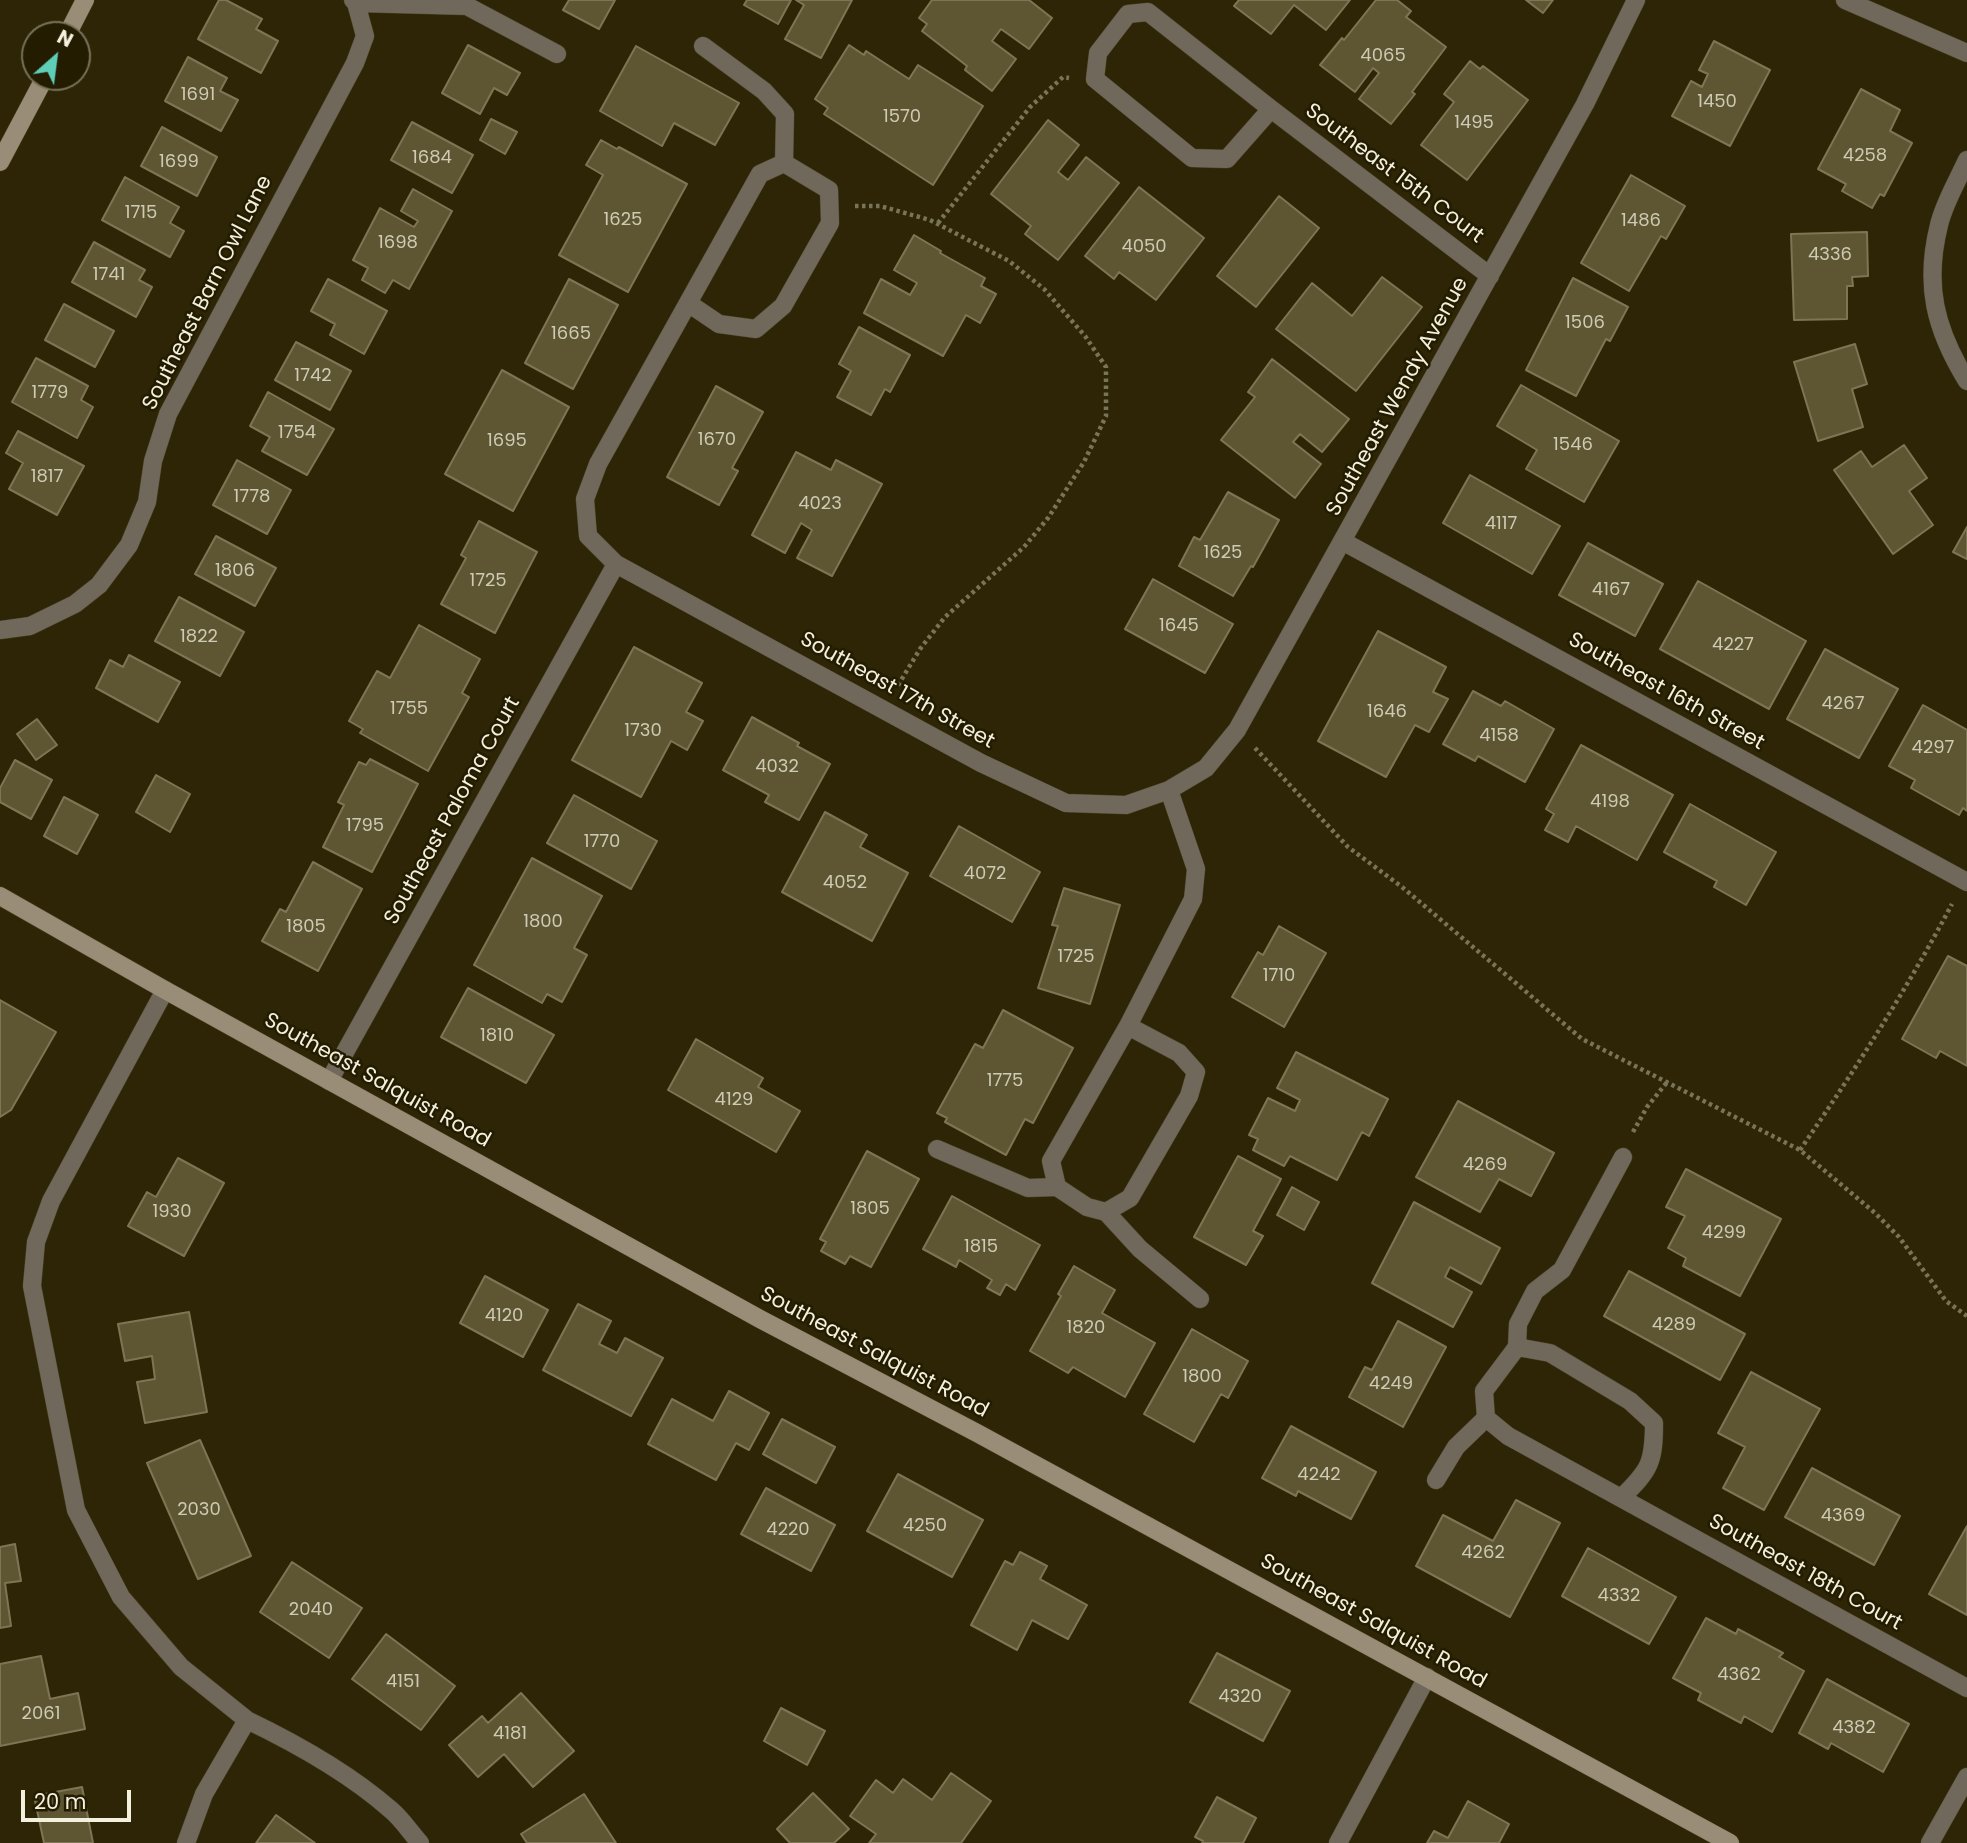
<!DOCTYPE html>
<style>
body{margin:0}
#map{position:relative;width:1967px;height:1843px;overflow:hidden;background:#2d2505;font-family:Poppins,sans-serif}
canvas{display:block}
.north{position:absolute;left:21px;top:21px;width:70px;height:70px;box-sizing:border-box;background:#231c00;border:2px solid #777159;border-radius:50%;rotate:28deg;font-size:19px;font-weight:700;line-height:28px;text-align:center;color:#f4f0de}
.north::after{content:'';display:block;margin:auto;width:24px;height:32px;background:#5eceb8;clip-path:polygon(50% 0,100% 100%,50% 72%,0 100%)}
.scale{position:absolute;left:21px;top:1790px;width:110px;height:32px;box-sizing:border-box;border:4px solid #f4f0de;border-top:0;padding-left:9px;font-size:21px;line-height:24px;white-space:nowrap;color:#f4f0de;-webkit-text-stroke:5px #231c00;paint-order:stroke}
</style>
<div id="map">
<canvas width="1967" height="1843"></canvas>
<div class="north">N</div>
<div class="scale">20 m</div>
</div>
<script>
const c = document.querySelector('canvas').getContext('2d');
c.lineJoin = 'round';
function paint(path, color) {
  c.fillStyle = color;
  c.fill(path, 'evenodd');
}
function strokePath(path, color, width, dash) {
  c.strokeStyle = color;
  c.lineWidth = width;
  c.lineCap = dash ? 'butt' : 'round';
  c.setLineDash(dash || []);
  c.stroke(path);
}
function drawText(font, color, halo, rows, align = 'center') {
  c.font = font + ' Poppins,sans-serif';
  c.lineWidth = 5;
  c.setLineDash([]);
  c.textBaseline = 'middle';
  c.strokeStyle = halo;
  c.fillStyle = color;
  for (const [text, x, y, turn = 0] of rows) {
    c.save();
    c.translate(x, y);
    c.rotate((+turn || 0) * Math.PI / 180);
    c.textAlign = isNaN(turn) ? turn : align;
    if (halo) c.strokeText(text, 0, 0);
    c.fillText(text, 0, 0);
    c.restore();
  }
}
const building = new Path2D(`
 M219,0H226L262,19L256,29L278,41L261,73L198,39Z
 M569,0H615L599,29L563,10Z
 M747,0H791L778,24L744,5Z
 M796,0H852L821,58L785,39L804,5Z
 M932,0H1029L1052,18L1029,49L1001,29L992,41L1016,59L992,91L965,70L967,66L922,31L927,24L919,18Z
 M1239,0H1350L1326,30L1294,5L1271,34L1234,6Z
 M1376,0H1397L1411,11L1406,17L1446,47L1412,92L1415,94L1391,124L1359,99L1379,73L1373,68L1355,92L1320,65L1342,38L1344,40Z
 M1526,0H1553L1543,13Z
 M1714,41L1770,70L1730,146L1672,116L1691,81L1702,87L1708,74L1699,70Z
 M468,45L520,73L507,95L494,88L480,114L442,93Z
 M849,45L864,55L866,51L909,79L918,65L983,106L933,185L824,114L828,108L815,99Z
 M636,46L739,103L715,145L674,123L662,146L600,111Z
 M188,57L227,78L220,91L238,100L221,131L165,101Z
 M1470,61L1480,69L1483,66L1528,100L1467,180L1421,145L1454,102L1444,94Z
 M1861,89L1900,110L1890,131L1912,143L1884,196L1880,194L1872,208L1842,191L1846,184L1818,169Z
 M491,119L517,132L505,154L480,140Z
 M1048,120L1079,145L1058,172L1068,180L1086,157L1119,183L1058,260L1025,234L1031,226L991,194Z
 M412,122L473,155L452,193L391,160Z
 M162,127L217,157L197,196L141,166Z
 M601,140L617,149L619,147L687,184L628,292L559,255L603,175L586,165Z
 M1631,175L1685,206L1666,239L1661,236L1629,291L1581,263Z
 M125,177L179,207L170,223L184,231L170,257L102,220Z
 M1139,187L1204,238L1156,300L1119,272L1114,279L1085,256Z
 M413,189L452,211L409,289L393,280L385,293L362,280L368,268L353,260L380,208L414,227L418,221L401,211Z
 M1279,196L1319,228L1256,307L1217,276Z
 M1867,232L1868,276L1852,277L1853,286H1847V319L1794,320L1791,234Z
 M914,235L941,251L940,253L985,278L981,286L996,294L980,323L966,315L943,356L864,313L881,279L910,295L917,283L894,270Z
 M94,242L145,270L139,280L152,287L136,317L72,282Z
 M1382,277L1422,307L1356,391L1276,329L1312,283L1352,316Z
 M1573,278L1628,307L1610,341L1606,339L1576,396L1526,370Z
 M328,279L387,311L364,354L330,335L335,324L311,311Z
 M569,279L618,305L573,389L525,363Z
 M64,304L114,331L95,367L45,340Z
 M859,327L910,355L890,392L885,389L871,415L837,397L851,371L839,364Z
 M296,342L351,371L330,410L275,380Z
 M1855,344L1867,384L1852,389L1863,427L1818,441L1794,362Z
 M36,358L88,386L81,400L93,407L77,438L12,402Z
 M1272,359L1349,419L1322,452L1300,434L1293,442L1321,464L1295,498L1221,440L1255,397L1248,392Z
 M502,370L569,407L513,511L445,474Z
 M1521,385L1619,441L1584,502L1526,469L1537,450L1497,426Z
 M716,386L763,412L732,468L738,471L719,505L667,477Z
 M268,392L334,429L307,475L262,451L270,437L250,426Z
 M18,431L84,466L57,515L9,489L23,463L6,453Z
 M1904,445L1927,478L1909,491L1933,525L1893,554L1834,470L1861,451L1872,467Z
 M796,452L831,470L836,460L882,484L832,576L797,558L812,530L801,523L785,553L752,535Z
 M237,460L291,490L267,534L213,505Z
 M1470,475L1560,526L1532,574L1443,523Z
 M1228,492L1279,520L1253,567L1251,566L1233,596L1179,566L1194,537L1200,540Z
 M479,521L537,552L495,633L441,604L466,558L461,555Z
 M1967,527V559L1953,552Z
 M216,536L276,568L255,606L195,574Z
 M1588,543L1663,584L1635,636L1559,595Z
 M1153,579L1233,624L1205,673L1125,629Z
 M1698,581L1806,641L1769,709L1660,649Z
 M179,597L244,632L220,676L155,641Z
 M419,625L480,659L462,693L469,697L428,771L360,733L363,729L349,721L377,671L390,678Z
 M1378,631L1446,667L1433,692L1448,699L1429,732L1415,725L1386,777L1318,741Z
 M634,647L702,683L686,712L703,721L687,750L671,741L641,797L572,760Z
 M1825,649L1898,689L1859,758L1787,719Z
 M129,655L180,682L158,722L96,688L110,660L123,667Z
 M1473,691L1501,706L1505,701L1554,729L1525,782L1478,756L1475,761L1443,744Z
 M1923,705L1967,730V811L1963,808L1959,815L1911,788L1915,780L1889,766Z
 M752,717L799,743L797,746L830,764L799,820L765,802L769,795L723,770Z
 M37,719L57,745L36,760L17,734Z
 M1581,745L1673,795L1637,860L1576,826L1568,842L1545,830L1554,814L1546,809Z
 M370,759L418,784L372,872L323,847L344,805L338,802L359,762L366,765Z
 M15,760L52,780L31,819L0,802V788Z
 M156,775L190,794L170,832L136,812Z
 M574,795L657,841L631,889L547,843Z
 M64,797L98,815L77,854L44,836Z
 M1690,804L1776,852L1746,905L1714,887L1717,881L1664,852Z
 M825,812L867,835L860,847L908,873L872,941L782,892Z
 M959,826L1040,872L1012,922L930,876Z
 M532,858L602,896L574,948L587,955L562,1002L547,994L542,1003L474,965Z
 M313,862L362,889L318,971L262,941L280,909L286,912Z
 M1064,888L1120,905L1090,1004L1038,988L1058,926L1052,925Z
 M1279,926L1326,953L1284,1027L1232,997L1258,952L1263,955Z
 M1948,956L1967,966V1066L1940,1051L1936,1058L1902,1039Z
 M468,988L554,1035L526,1083L441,1037Z
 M0,1000L56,1032L11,1110L0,1117Z
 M1003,1010L1073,1048L1033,1123L1025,1119L1006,1155L945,1122L947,1118L937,1113L975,1044L983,1048Z
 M696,1039L763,1078L758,1087L800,1111L776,1152L668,1090Z
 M1296,1052L1388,1099L1369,1136L1362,1132L1337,1180L1290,1156L1284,1166L1253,1150L1258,1139L1249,1135L1268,1098L1295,1111L1300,1100L1277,1088Z
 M1458,1101L1554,1153L1531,1196L1499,1179L1480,1212L1416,1177Z
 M867,1151L919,1179L871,1267L850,1256L845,1264L821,1251L826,1242L820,1239Z
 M1238,1156L1281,1179L1253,1231L1263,1236L1246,1265L1194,1237Z
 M178,1158L224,1183L184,1256L128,1226L147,1192L156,1197Z
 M1686,1169L1781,1219L1740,1296L1683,1266L1686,1258L1668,1248L1685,1216L1666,1207Z
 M1292,1187L1319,1202L1304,1230L1277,1215Z
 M952,1196L1040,1245L1015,1290L1006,1284L1000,1295L987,1288L992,1280L959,1260L956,1267L923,1249Z
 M1414,1202L1500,1248L1481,1284L1450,1267L1445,1277L1472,1292L1453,1327L1372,1283Z
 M1074,1266L1115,1290L1102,1313L1155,1343L1125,1397L1073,1367L1068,1373L1030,1351L1061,1296L1058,1294Z
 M1629,1271L1745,1334L1720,1380L1604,1316Z
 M485,1276L548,1310L523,1357L460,1323Z
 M578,1304L611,1321L599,1344L617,1353L625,1338L663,1358L631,1416L543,1370Z
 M189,1312L207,1412L145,1423L137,1382L155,1379L152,1356L125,1361L118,1324Z
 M1398,1321L1446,1347L1403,1427L1349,1397L1365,1367L1372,1370Z
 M1192,1329L1248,1361L1228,1398L1221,1394L1194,1442L1144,1414Z
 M1751,1372L1820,1409L1764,1510L1723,1488L1745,1447L1718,1433Z
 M729,1391L769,1413L749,1450L736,1443L716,1480L648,1444L672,1399L713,1421Z
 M782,1419L835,1447L816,1483L763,1454Z
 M1291,1426L1376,1472L1351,1519L1298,1491L1296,1496L1262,1478Z
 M200,1440L251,1556L198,1579L147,1463Z
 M1812,1468L1900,1516L1874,1565L1785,1517Z
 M898,1474L983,1520L952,1577L867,1531Z
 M766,1488L835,1525L811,1571L741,1534Z
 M1516,1500L1560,1523L1510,1617L1416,1566L1443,1515L1493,1541Z
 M1967,1526V1615L1929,1594Z
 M15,1544L21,1581L5,1583L11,1626L0,1628V1547Z
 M1588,1548L1676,1597L1649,1644L1562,1596Z
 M1020,1552L1047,1566L1040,1579L1087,1605L1068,1639L1032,1620L1017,1650L971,1625L1005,1561L1013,1565Z
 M292,1562L362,1608L329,1658L260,1612Z
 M1706,1618L1736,1634L1738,1629L1783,1653L1779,1657L1804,1671L1772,1732L1744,1716L1741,1723L1698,1700L1701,1693L1673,1678Z
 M386,1634L455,1686L421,1730L352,1679Z
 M1217,1653L1290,1691L1263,1741L1190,1702Z
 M41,1656L50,1699L78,1693L85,1729L0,1746V1664Z
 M1827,1679L1909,1724L1883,1772L1831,1743L1828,1749L1799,1733Z
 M521,1693L574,1751L533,1787L504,1754L478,1777L449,1745L482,1716L488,1723Z
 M781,1708L825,1731L807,1765L764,1741Z
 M951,1773L991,1801L961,1843H869L876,1834L850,1816L876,1780L893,1793L903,1779L932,1800Z
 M82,1787L93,1843H44L34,1796Z
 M813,1793L849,1829L834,1843H790L777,1829Z
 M584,1794L616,1843H527L521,1834Z
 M1217,1797L1256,1818L1243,1843H1202L1203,1841L1195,1837Z
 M1468,1801L1509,1824L1499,1843H1427L1434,1831L1448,1838Z
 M276,1815L315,1843H256Z`);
paint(building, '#5e5633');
strokePath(building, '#7d7553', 2);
const lane = new Path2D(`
 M356,3L467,6L557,54
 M703,46L764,91L785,114L784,163
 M937,1149L1028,1188L1057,1187
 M1106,1212L1140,1249L1200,1299
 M1517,1347L1518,1324L1535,1291L1562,1270L1623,1157
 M1436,1480L1456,1447L1486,1418`);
const street = new Path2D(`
 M1845,0L1967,53
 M1271,109L1227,159L1192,158L1095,79L1098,53L1128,14L1148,12L1271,109L1490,276
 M1967,160C1958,180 1944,203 1939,225C1924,285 1935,329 1967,381
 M784,163L829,190L830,223L783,306L756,329L719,324L688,303L760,174Z
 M688,303L598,464L585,499L588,536L616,564L981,763L1066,803L1126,805L1169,790L1206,768L1237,730L1585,104L1636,0
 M1344,542L1967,882
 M0,630L30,626L75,604L99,585L129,545L147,502L153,461L168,414L355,63L365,36L356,3L353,0
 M165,990L51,1201L36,1242L32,1286L76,1510L121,1597L181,1667L247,1720L204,1794L186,1843
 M1128,1026L1179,1053L1196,1072L1189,1096L1130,1198L1106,1212L1087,1207L1057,1187L1051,1161Z
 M1128,1026L1193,899L1196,869L1169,790
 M329,1081L616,564
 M1622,1497C1650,1470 1654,1462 1654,1423L1630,1401L1550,1353L1517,1347L1484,1391L1486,1418L1508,1436L1967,1688
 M247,1720C297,1744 349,1773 391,1810C402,1819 410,1832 420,1843
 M1338,1843L1427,1677
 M1930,1843L1967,1777`);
const secondary = new Path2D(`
 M67,35L85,0
 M0,162L45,77
 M0,896L165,990L760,1319L977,1433L1730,1843`);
strokePath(lane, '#494123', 19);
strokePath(street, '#494123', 19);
strokePath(secondary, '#494123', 19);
strokePath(new Path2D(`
 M855,206H880L930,220L1009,261L1044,289L1085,336L1106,367V416L1084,462L1048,518L1024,547L945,617L920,649L897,687
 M938,223L1030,107L1063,77L1069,78
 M1255,748L1348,847L1402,887L1582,1039L1800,1150L1875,1213L1899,1237L1946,1301L1967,1316
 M1633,1132L1647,1107L1668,1081
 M1800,1150C1855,1070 1907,989 1952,904`), '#797358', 4.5, [3.5, 3.5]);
strokePath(lane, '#70685a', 18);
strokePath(street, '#70685a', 18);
strokePath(secondary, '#9a8d77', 18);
drawText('18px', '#cecab3', null, [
 ["4065",1383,56],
 ["1691",198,95],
 ["1450",1717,102],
 ["1570",902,117],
 ["1495",1474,123],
 ["4258",1865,156],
 ["1684",432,158],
 ["1699",179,162],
 ["1715",141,213],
 ["1625",623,220],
 ["1486",1641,221],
 ["1698",398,243],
 ["4050",1144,247],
 ["4336",1830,255],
 ["1741",109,275],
 ["1506",1585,323],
 ["1665",571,334],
 ["1742",313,376],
 ["1779",50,393],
 ["1754",297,433],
 ["1670",717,440],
 ["1695",507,441],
 ["1546",1573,445],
 ["1817",47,477],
 ["1778",252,497],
 ["4023",820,504],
 ["4117",1501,524],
 ["1625",1223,553],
 ["1806",235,571],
 ["1725",488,581],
 ["4167",1611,590],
 ["1645",1179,626],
 ["1822",199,637],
 ["4227",1733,645],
 ["4267",1843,704],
 ["1755",409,709],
 ["1646",1387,712],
 ["1730",643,731],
 ["4158",1499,736],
 ["4297",1933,748],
 ["4032",777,767],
 ["4198",1610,802],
 ["1795",365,826],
 ["1770",602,842],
 ["4072",985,874],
 ["4052",845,883],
 ["1800",543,922],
 ["1805",306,927],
 ["1725",1076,957],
 ["1710",1279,976],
 ["1810",497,1036],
 ["1775",1005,1081],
 ["4129",734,1100],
 ["4269",1485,1165],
 ["1805",870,1209],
 ["1930",172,1212],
 ["4299",1724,1233],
 ["1815",981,1247],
 ["4120",504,1316],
 ["4289",1674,1325],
 ["1820",1086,1328],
 ["1800",1202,1377],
 ["4249",1391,1384],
 ["4242",1319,1475],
 ["2030",199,1510],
 ["4369",1843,1516],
 ["4250",925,1526],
 ["4220",788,1530],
 ["4262",1483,1553],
 ["4332",1619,1596],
 ["2040",311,1610],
 ["4362",1739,1675],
 ["4151",403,1682],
 ["4320",1240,1697],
 ["2061",41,1714],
 ["4382",1854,1728],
 ["4181",510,1734]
]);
drawText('21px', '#f4f0de', '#231c00', [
 ["Southeast 15th Court",1394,174,37],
 ["Southeast Barn Owl Lane",208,293,-63],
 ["Southeast Wendy Avenue",1398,397,-61],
 ["Southeast 17th Street",897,691,29],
 ["Southeast 16th Street",1666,692,29],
 ["Southeast Paloma Court",453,811,-61],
 ["Southeast Salquist Road",377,1081,29],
 ["Southeast Salquist Road",874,1353,28],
 ["Southeast 18th Court",1805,1573,29],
 ["Southeast Salquist Road",1373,1622,29]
]);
</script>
